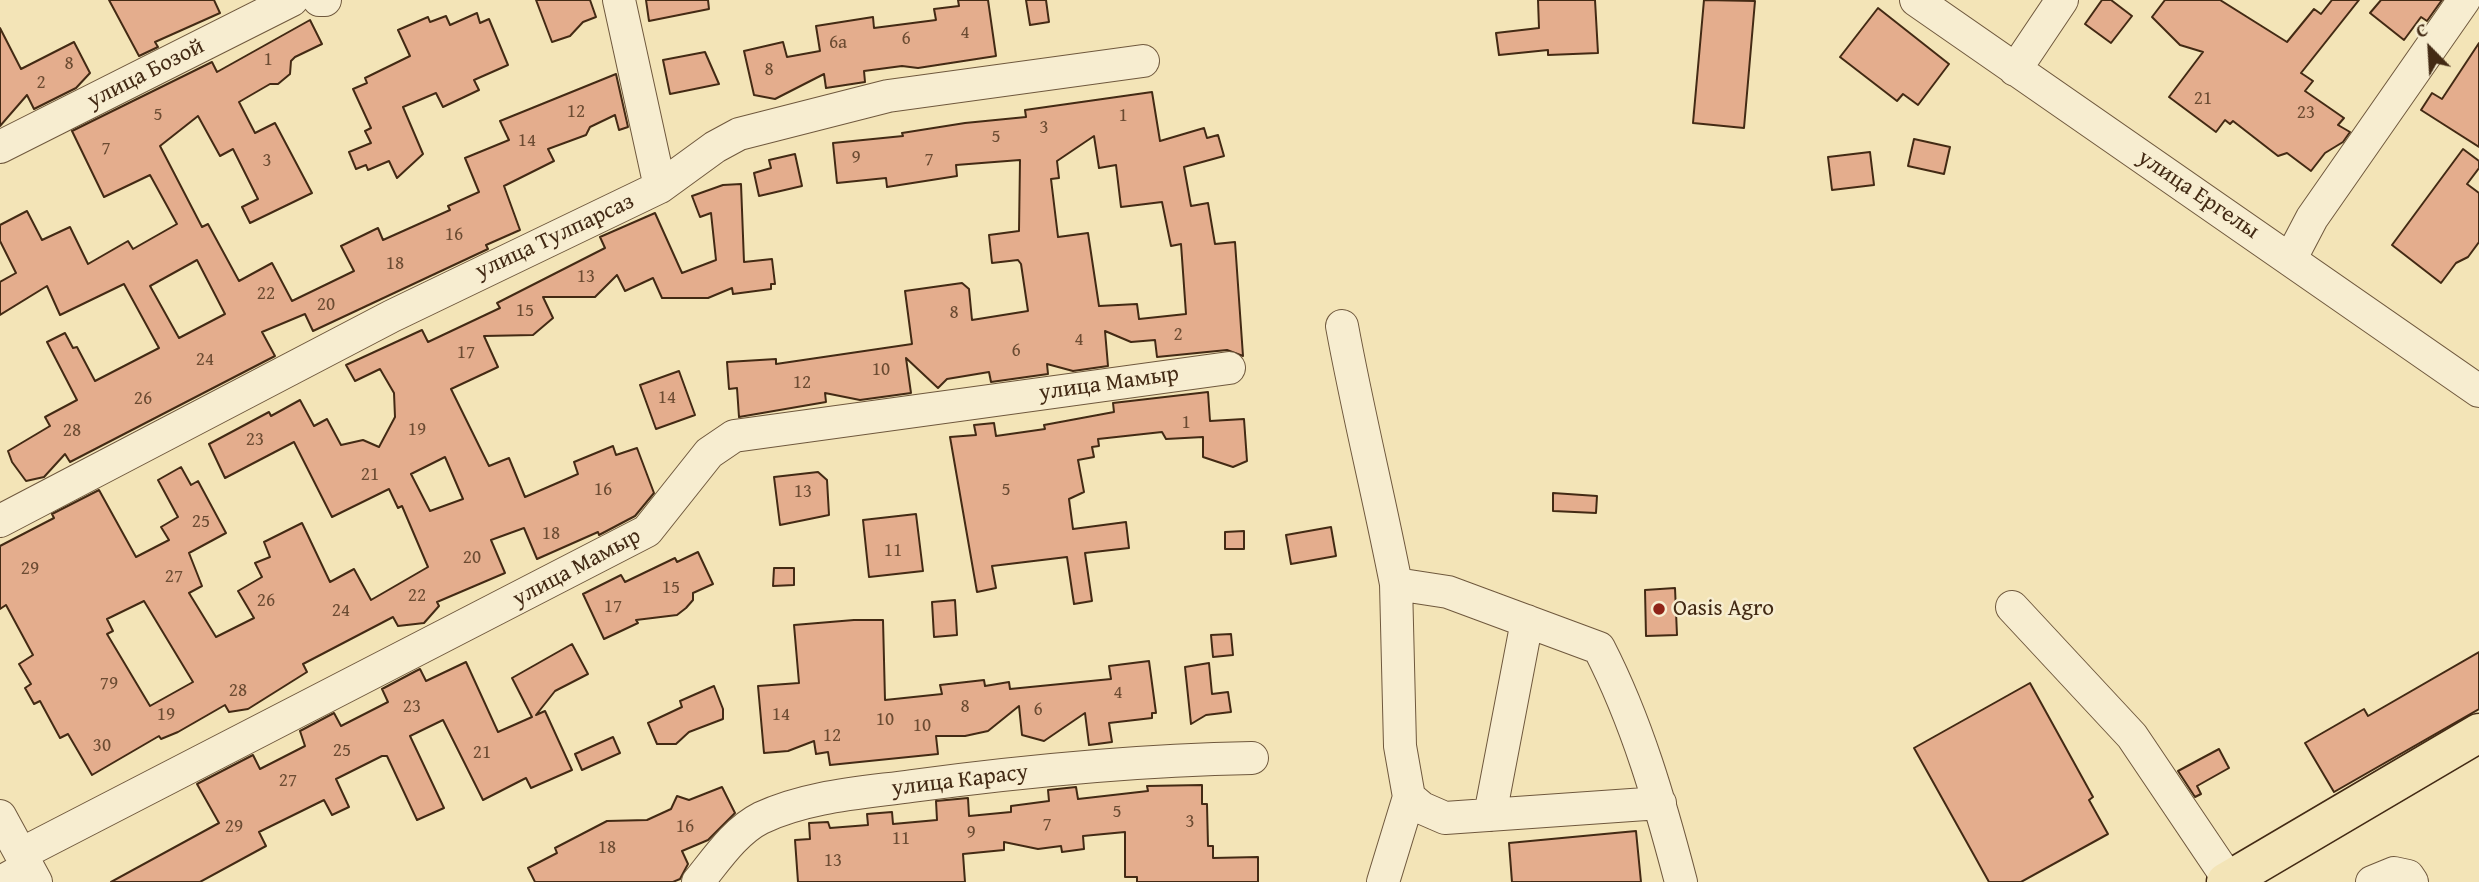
<!DOCTYPE html>
<meta charset="utf-8">
<style>
body{margin:0}
#map{position:relative;width:2479px;height:882px;overflow:hidden;background:#f3e4b7;font-family:"Gentium Book Plus",serif}
canvas{display:block}
.north{position:absolute;left:2395px;top:14px;width:70px;height:70px;-webkit-text-stroke:5px #f7edd0;paint-order:stroke;rotate:336deg;font-size:19px;font-weight:700;line-height:28px;text-align:center;color:#432a14}
.north::after{content:'';display:block;margin:auto;width:24px;height:32px;background:#432a14;clip-path:polygon(50% 0,100% 100%,50% 72%,0 100%)}
</style>
<div id="map">
<canvas width="2479" height="882"></canvas>
<div class="north">С</div>
</div>
<script>
const c = document.querySelector('canvas').getContext('2d');
c.lineJoin = 'round';
function paint(path, color) {
  c.fillStyle = color;
  c.fill(path, 'evenodd');
}
function strokePath(path, color, width, dash) {
  c.strokeStyle = color;
  c.lineWidth = width;
  c.lineCap = dash ? 'butt' : 'round';
  c.setLineDash(dash || []);
  c.stroke(path);
}
function drawText(font, color, halo, rows, align = 'center') {
  c.font = font + ' "Gentium Book Plus",serif';
  c.lineWidth = 5;
  c.setLineDash([]);
  c.textBaseline = 'middle';
  c.strokeStyle = halo;
  c.fillStyle = color;
  for (const [text, x, y, turn = 0] of rows) {
    c.save();
    c.translate(x, y);
    c.rotate((+turn || 0) * Math.PI / 180);
    c.textAlign = isNaN(turn) ? turn : align;
    if (halo) c.strokeText(text, 0, 0);
    c.fillText(text, 0, 0);
    c.restore();
  }
}
const building = new Path2D(`
 M109,0H214L220,13L155,42L158,47L139,56Z
 M536,0H590L596,17L583,22L570,36L552,42Z
 M646,0H708L709,9L649,21Z
 M958,0H988L996,56L918,68L902,66L864,71L865,82L826,88L824,74L775,99L754,95L744,51L783,42L787,57L820,51L816,26L873,17L874,28L936,20L934,9L959,6Z
 M1026,0H1046L1049,22L1030,25Z
 M1538,0H1595L1598,53L1548,55V50L1499,55L1496,33L1539,28Z
 M1704,0L1755,1L1744,128L1693,123Z
 M2102,0H2111L2132,16L2111,43L2085,24Z
 M2165,0H2220L2287,42L2314,9L2321,14L2332,0H2359L2301,73L2313,81L2305,91L2344,118L2338,125L2350,132L2343,142L2325,153L2311,171L2287,153L2278,156L2233,121L2230,124L2225,120L2216,132L2169,97L2203,52L2180,45L2152,17Z
 M2381,0H2442L2427,21L2421,17L2404,40L2370,13Z
 M1878,8L1949,64L1918,105L1903,94L1897,101L1840,57Z
 M477,13L480,23L489,19L508,65L474,80L479,90L443,107L436,93L403,107L423,154L397,178L389,161L368,170L366,165L356,169L349,152L371,143L365,131L371,128L353,89L367,83L365,78L410,56L398,30L428,17L430,22L446,16L450,25Z
 M310,20L322,44L295,57L291,61L290,74L278,84H270L239,102L255,133L275,123L312,193L250,223L242,207L258,199L233,149L220,156L198,116L160,146L202,227L208,224L239,281L272,263L292,301L354,271L341,246L378,228L383,240L450,210L448,206L479,192L465,158L509,140L500,121L616,74L628,127L619,130L615,115L590,127L586,135L548,149L554,161L504,186L520,230L486,245L488,249L313,331L305,314L262,332L275,356L70,462L65,454L44,477L26,481L12,462L8,451L50,426L45,417L77,400L47,342L65,333L73,348L77,347L95,381L159,348L124,284L60,315L47,286L0,315V282L16,273L0,241V225L27,211L42,240L70,227L88,264L128,241L133,249L177,224L150,175L104,197L72,131L212,62L217,72ZM197,260L225,314L179,338L150,286Z
 M0,28L21,69L74,42L90,73L76,88L34,109L27,95L0,126Z
 M2479,43V147L2421,110L2432,93L2442,99Z
 M705,52L719,84L670,94L663,60Z
 M1152,92L1160,141L1204,128L1207,138L1218,135L1224,156L1184,167L1191,206L1208,203L1215,244L1235,242L1243,356L1227,350L1157,357L1155,340L1131,342L1105,331L1108,366L1073,371L1047,364L1048,374L991,382L989,372L947,379L938,388L906,358L911,393L860,400L825,393L826,402L739,417L737,388L729,389L727,362L776,359V364L912,344L905,291L962,283L969,289L972,320L1028,311L1021,264L1018,260L992,263L989,235L1019,231L1020,160L956,165L957,176L887,187L886,178L837,183L833,143L903,136L902,133L965,123L1026,117L1025,110ZM1094,136L1099,168L1116,165L1121,207L1162,202L1171,246L1181,244L1186,314L1139,319L1137,304L1099,306L1088,233L1058,237L1051,179L1059,178L1057,161Z
 M1914,139L1950,147L1944,174L1908,166Z
 M2463,149L2479,161V168L2467,184L2479,193V242L2468,257L2456,263L2441,283L2392,245Z
 M1870,152L1874,185L1832,190L1828,157Z
 M795,154L802,186L759,196L754,173L771,168L769,160Z
 M741,184L744,262L772,259L775,284H771V289L733,294L732,288L708,298H662L653,278L625,291L617,275L595,297H543L553,318L533,335L484,336L498,367L451,389L489,466L509,458L525,497L578,474L574,462L613,446L616,455L637,448L654,493L635,516L599,535L598,532L537,559L524,528L491,540L505,573L437,602L439,606L424,623L398,626L393,617L303,664L307,672L248,709L229,712L225,705L178,732L161,739L159,736L92,775L68,734L60,738L40,701L34,704L25,688L31,684L19,664L33,655L6,605L0,609V546L54,518L52,514L99,490L136,557L169,540L161,527L178,517L158,480L181,467L191,485L198,481L226,533L189,553L202,586L189,593L216,637L254,618L238,591L262,577L255,563L270,557L264,542L302,523L330,582L354,569L371,600L428,567L402,506L398,508L389,489L332,517L294,442L225,478L209,444L269,412L271,416L300,400L314,426L327,419L341,445L363,440L379,447L395,417L394,393L380,369L355,381L346,365L422,330L428,342L500,308L497,303L605,248L600,237L655,213L682,273L716,260L711,213L700,217L692,196L723,185ZM445,457L463,499L430,511L411,474ZM144,601L193,682L150,706L107,634L113,631L107,619Z
 M679,371L695,415L656,429L640,385Z
 M1208,392L1210,421L1244,419L1247,461L1233,467L1203,457V437L1166,439L1162,432L1098,439L1099,446L1092,447L1094,457L1078,460L1084,492L1069,499L1073,529L1126,522L1129,548L1085,553L1092,601L1074,604L1067,557L992,566L996,588L977,592L950,437L976,435L974,425L994,423L996,436L1045,429L1044,425L1114,412L1113,403Z
 M818,472L827,480L829,515L780,525L774,477Z
 M1553,493L1597,496L1596,513L1553,511Z
 M916,514L923,571L869,577L863,520Z
 M1331,527L1336,556L1291,564L1286,535Z
 M1244,531V549H1225V532Z
 M698,552L713,584L693,593V600L686,608L677,615L636,620L638,623L604,639L583,594L621,575L625,582L675,558L677,562Z
 M774,568H794V585L773,586Z
 M1675,588L1677,635L1646,636L1645,590Z
 M955,600L957,635L934,637L932,602Z
 M854,620H883L885,700L942,694L940,685L984,680L985,686L1009,682L1010,689L1111,679L1109,666L1149,661L1156,713H1152V718L1109,723L1112,742L1089,745L1085,713L1044,741L1022,735L1019,706L988,731L965,736H936L938,754L830,765L828,752L816,754L814,741L788,751L764,753L758,686L799,683L794,625Z
 M1231,634L1233,655L1213,657L1211,635Z
 M572,644L588,674L555,691L536,715L545,711L572,770L531,788L526,778L483,800L443,720L410,736L444,808L417,820L387,756H382L336,779L349,807L332,815L324,800L259,832L266,846L200,882H111L219,823L197,784L253,755L260,769L305,746L300,731L334,713L341,726L388,702L382,689L416,671L420,669L426,681L466,662L498,732L532,717L512,678Z
 M2479,652V709L2334,792L2305,743L2364,709L2368,716Z
 M1209,663L1212,694L1228,692L1231,712L1206,715L1191,724L1185,667Z
 M2030,683L2093,797L2089,800L2108,834L2021,882H1989L1914,748Z
 M714,686L723,709V719L689,732L676,744H657L648,723L682,707L680,701Z
 M613,737L620,753L582,770L575,754Z
 M2219,749L2229,768L2197,786L2201,794L2195,797L2178,771Z
 M1202,785V804H1207L1208,846H1213V858L1258,857V882H1137V877H1125V832L1083,836L1084,849L1062,852L1061,846L1038,849L1004,842V850L963,854L965,882H798L795,840L810,839L809,823L828,822L830,828L868,825L867,814L892,812L893,824L937,820L936,801L968,798L969,816L1011,812V806L1049,801L1048,790L1076,787L1078,799L1148,791L1147,786Z
 M722,787L735,813L708,840L682,851L688,864L680,879L673,882H535L528,868L557,853L555,848L607,821L647,820L671,809L677,796L689,800Z
 M1636,831L1641,882H1512L1509,843Z`);
paint(building, '#e4ad8d');
strokePath(building, '#432a14', 2);
const minor = new Path2D(`
 M319,0H325
 M619,0L660,187
 M1916,0L2479,391
 M2015,70L2062,0
 M0,147L292,0
 M2291,258L2312,218L2464,0
 M1342,326C1358,413 1379,497 1396,584L1448,592L1599,648C1637,722 1660,802 1681,882
 M0,521L392,316L660,187L715,147L739,134L888,96L1143,61
 M1396,584L1400,746L1409,797L1422,808L1445,818L1660,803
 M2012,607L2132,736L2229,880
 M1490,815L1527,621
 M0,816L36,882
 M21,854L647,531L709,453L734,436L1229,368
 M1,882L28,867
 M698,882C716,860 735,831 761,818C808,796 861,793 912,786C1025,771 1137,760 1252,758
 M1383,882L1409,797
 M2372,882L2394,873L2408,876L2412,882`);
const major = new Path2D(`
 M2226,882L2479,733`);
strokePath(minor, '#6f583d', 34);
strokePath(major, '#432a14', 41);
strokePath(minor, '#f7edd0', 32);
strokePath(major, '#f3e4b7', 38);
for (const [x, y, r, color] of [
 [1659,609,7,"#8f2418"]
]) {
  const dot = new Path2D();
  dot.arc(x, y, r, 0, 2 * Math.PI);
  c.fillStyle = color;
  c.fill(dot);
  strokePath(dot, '#f7edd0', 2.5);
}
drawText('19px', '#6b4b32', null, [
 ["4",965,33],
 ["6",906,39],
 ["6а",838,43],
 ["1",268,60],
 ["8",69,64],
 ["8",769,70],
 ["2",41,83],
 ["21",2203,99],
 ["12",576,112],
 ["23",2306,113],
 ["5",158,115],
 ["1",1123,116],
 ["3",1044,128],
 ["5",996,137],
 ["14",527,141],
 ["7",106,149],
 ["9",856,158],
 ["7",929,160],
 ["3",267,161],
 ["16",454,235],
 ["18",395,264],
 ["13",586,277],
 ["22",266,294],
 ["20",326,305],
 ["15",525,311],
 ["8",954,313],
 ["2",1178,335],
 ["4",1079,340],
 ["6",1016,351],
 ["17",466,353],
 ["24",205,360],
 ["10",881,370],
 ["12",802,383],
 ["14",667,398],
 ["26",143,399],
 ["1",1186,423],
 ["19",417,430],
 ["28",72,431],
 ["23",255,440],
 ["21",370,475],
 ["16",603,490],
 ["5",1006,490],
 ["13",803,492],
 ["25",201,522],
 ["18",551,534],
 ["11",893,551],
 ["20",472,558],
 ["29",30,569],
 ["27",174,577],
 ["15",671,588],
 ["22",417,596],
 ["26",266,601],
 ["17",613,607],
 ["24",341,611],
 ["79",109,684],
 ["28",238,691],
 ["4",1118,693],
 ["23",412,707],
 ["8",965,707],
 ["6",1038,710],
 ["19",166,715],
 ["14",781,715],
 ["10",885,720],
 ["10",922,726],
 ["12",832,736],
 ["30",102,746],
 ["25",342,751],
 ["21",482,753],
 ["27",288,781],
 ["5",1117,812],
 ["3",1190,822],
 ["7",1047,825],
 ["29",234,827],
 ["16",685,827],
 ["9",971,833],
 ["11",901,839],
 ["18",607,848],
 ["13",833,861]
]);
drawText('23px', '#432a14', '#f7edd0', [
 ["улица Бозой",146,74,-27],
 ["улица Ергелы",2198,195,34],
 ["улица Тулпарсаз",555,237,-25],
 ["улица Мамыр",1109,384,-8],
 ["улица Мамыр",577,568,-28],
 ["улица Карасу",960,781,-7]
]);
drawText('23px', '#432a14', '#f7edd0', [
 ["Oasis Agro",1673,609]
], 'left');
</script>
